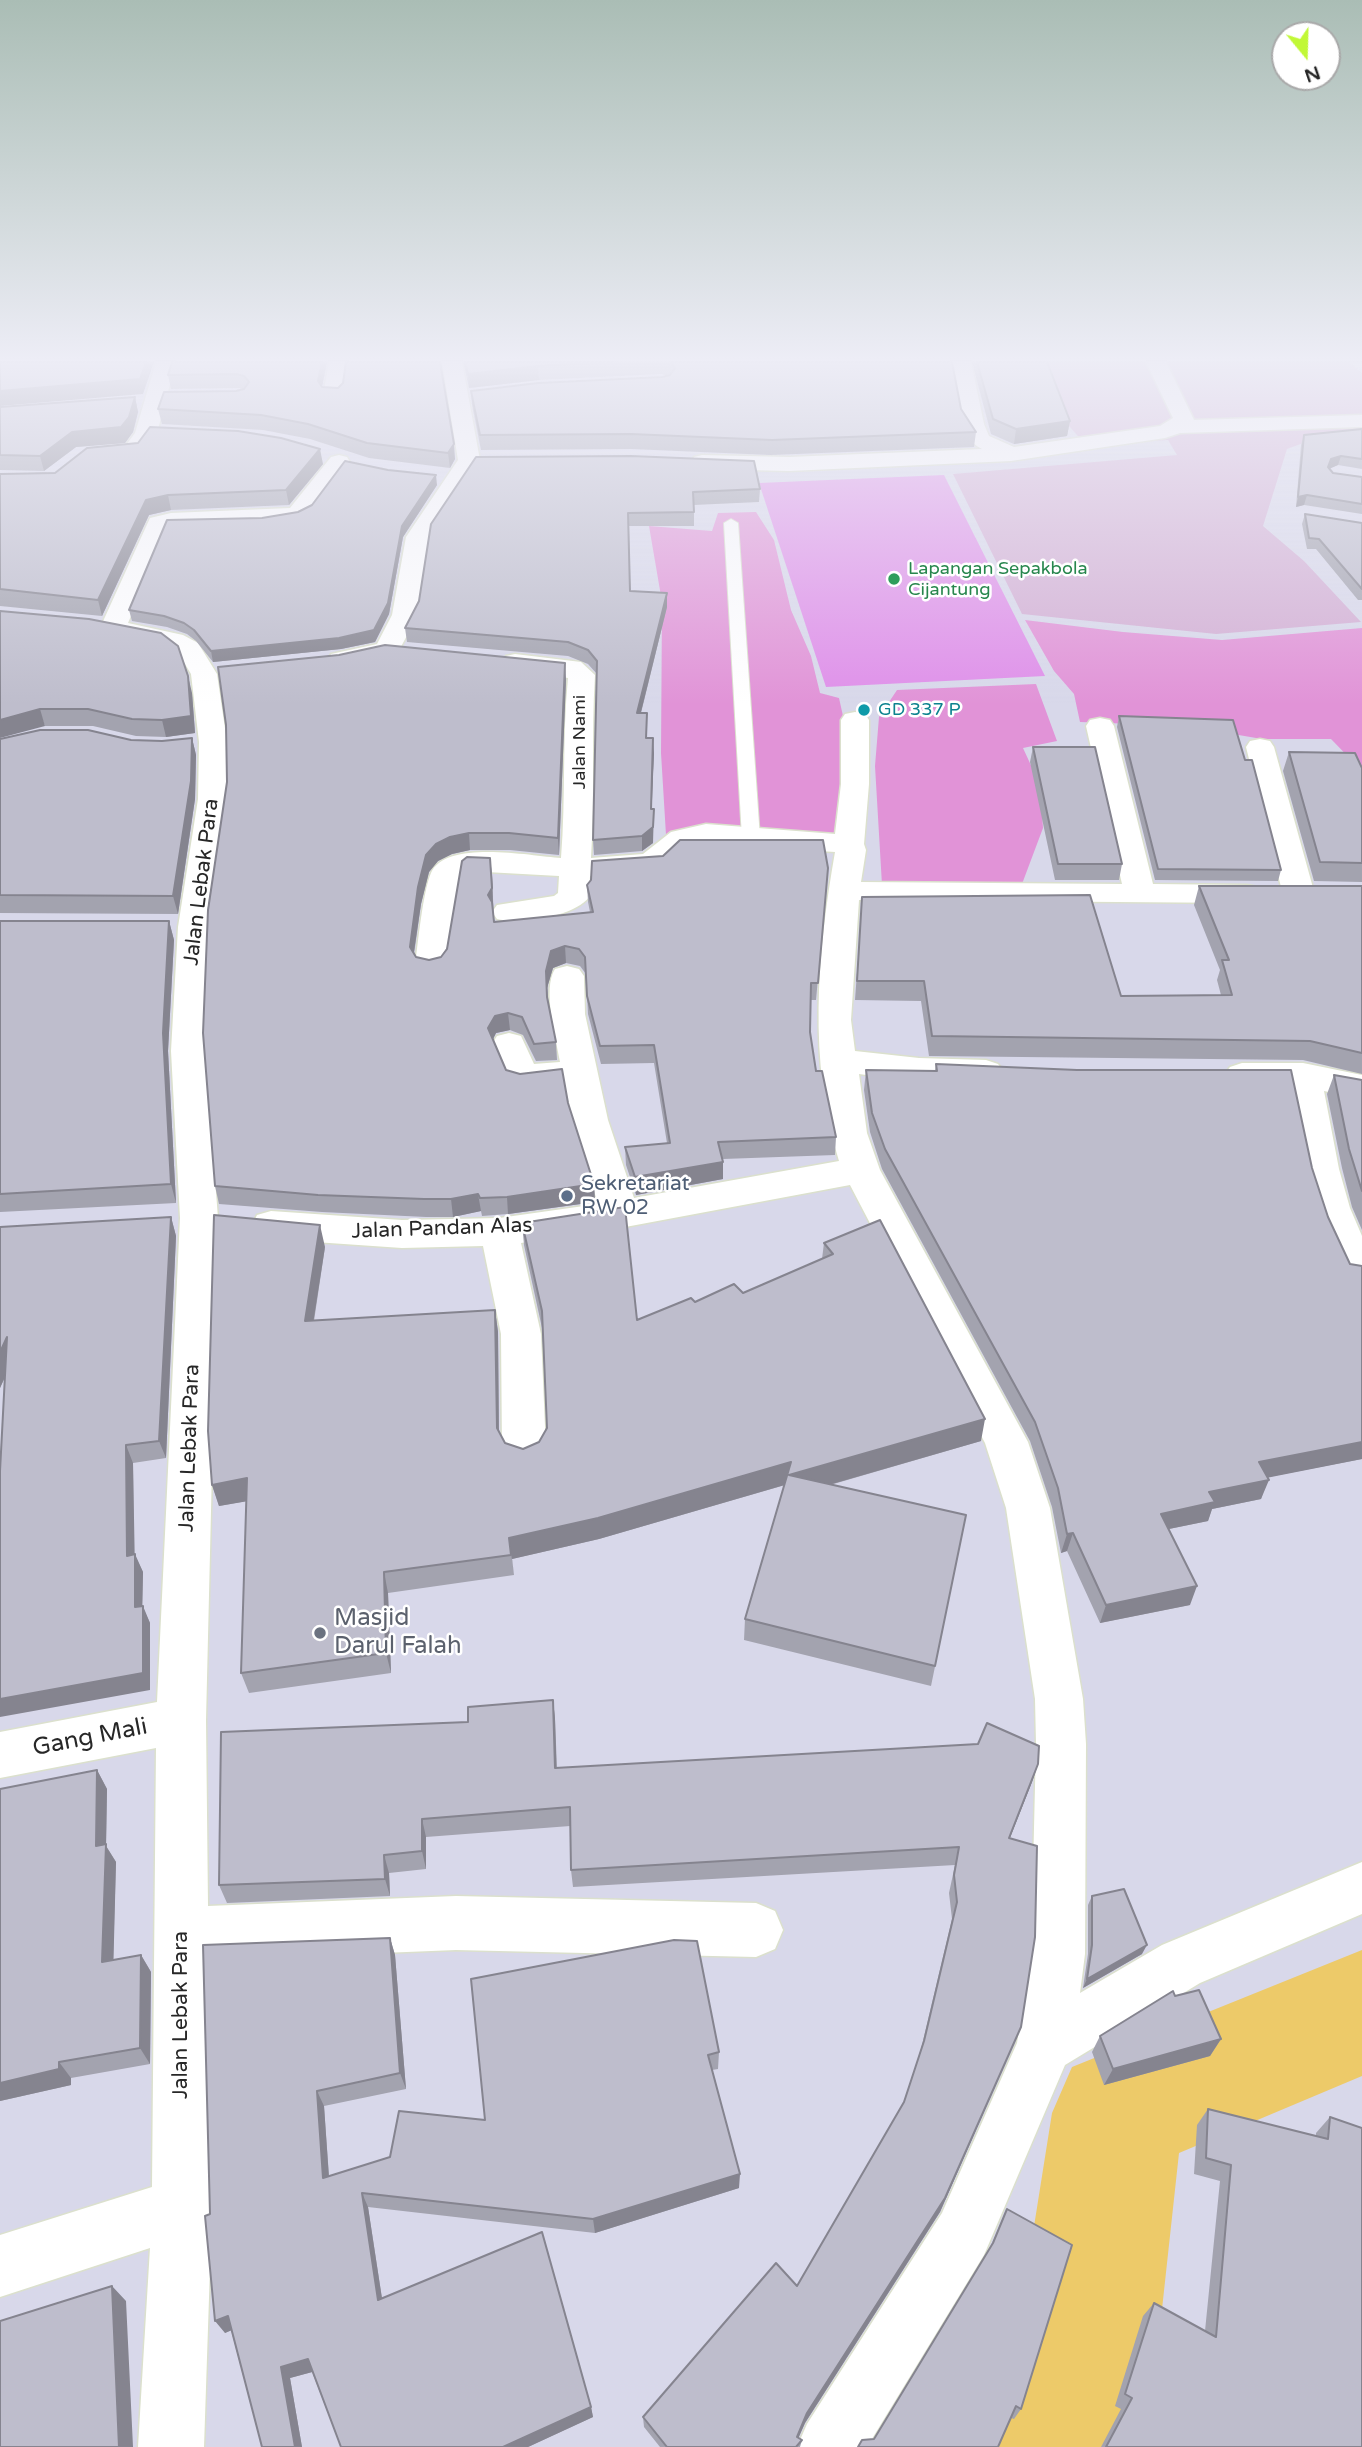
<!DOCTYPE html>
<style>
body{margin:0}
#map{position:relative;width:1362px;height:2447px;overflow:hidden;background:#d8d8ea;font-family:"Varela Round",sans-serif}
canvas{display:block}
.north{position:absolute;left:1271px;top:21px;width:70px;height:70px;box-sizing:border-box;background:#fff;border:2px solid #a9a9a9;border-radius:50%;rotate:161deg;font-size:19px;font-weight:700;line-height:28px;text-align:center;color:#272727}
.north::after{content:'';display:block;margin:auto;width:24px;height:32px;background:#c1f836;clip-path:polygon(50% 0,100% 100%,50% 72%,0 100%)}
</style>
<div id="map">
<canvas width="1362" height="2447"></canvas>
<div class="north">N</div>
</div>
<script>
const c = document.querySelector('canvas').getContext('2d');
c.lineJoin = 'round';
function paint(path, color) {
  c.fillStyle = color;
  c.fill(path, 'evenodd');
}
function strokePath(path, color, width, dash) {
  c.strokeStyle = color;
  c.lineWidth = width;
  c.lineCap = dash ? 'butt' : 'round';
  c.setLineDash(dash || []);
  c.stroke(path);
}
function drawText(font, color, halo, rows, align = 'center') {
  c.font = font + ' "Varela Round",sans-serif';
  c.lineWidth = 5;
  c.setLineDash([]);
  c.textBaseline = 'middle';
  c.strokeStyle = halo;
  c.fillStyle = color;
  for (const [text, x, y, turn = 0] of rows) {
    c.save();
    c.translate(x, y);
    c.rotate((+turn || 0) * Math.PI / 180);
    c.textAlign = isNaN(turn) ? turn : align;
    if (halo) c.strokeText(text, 0, 0);
    c.fillText(text, 0, 0);
    c.restore();
  }
}
paint(new Path2D(`
 M756,512L774,540L791,610L811,656L820,693L839,698L847,734L844,839L666,835L661,753L662,602L649,526L712,531L718,513Z
 M1025,620L1123,632L1222,640L1362,628V771L1331,739H1262L1186,726L1080,722L1074,694L1054,671Z
 M1036,684L1057,741L1023,748L1040,785L1043,828L1022,884L882,885L875,766L879,717L897,690Z`), '#e193d7');
paint(new Path2D(`
 M1046,362H1349L1362,373V432L1320,437L1287,449L1263,526L1304,561L1361,622L1216,634L1022,614L953,474L1177,455L1168,440L1087,446L1067,424Z`), '#d3afd4');
paint(new Path2D(`
 M944,475L1045,676L826,687L759,483Z`), '#df8fe9');
paint(new Path2D(`
 M1362,1950V2076L1179,2153L1147,2447H999L1052,2113L1072,2067Z`), '#edca69');
const service = new Path2D(`
 M731,519L738,523L760,838L751,843L742,838L724,523Z`);
const minor = new Path2D(`
 M156,362H176L157,433L141,456L105,460L97,458L94,453L97,448L126,445L135,433Z
 M329,362H349L343,396L340,400H326L323,396Z
 M442,362H462L480,460L430,537L418,615L396,656L340,668L331,666L327,660L331,654L377,644L392,615L406,537L458,460Z
 M951,362H971L984,424L989,436L1014,447L1160,426L1173,418L1146,362H1166L1194,420L1362,415V427L1180,433L1165,438L1011,461L789,471L702,469L694,467L691,462L694,457L702,455L789,457L982,449C955,437 956,388 951,362Z
 M339,455L347,457L350,462L312,514C284,534 204,522 168,528L128,623L183,635L198,643L217,674L227,742L228,799L210,927L205,1051L218,1218L206,1720L208,1906L456,1896L756,1903L775,1911L783,1930L775,1949L756,1957L456,1950L209,1960L212,2208L204,2447H138L150,2248L0,2297V2235L152,2187L156,1748L0,1778V1732L157,1702L180,1218L171,1051L178,927L198,799L199,742L191,674L179,654L166,646L104,633L100,628L150,518L171,513L290,508L331,457Z
 M515,654L581,662L595,675C591,736 595,797 591,858L643,854L671,832L706,824L835,834L841,784V720L845,714L855,712L865,714L869,720V784L864,844L866,850L861,882L1122,884L1086,726L1090,720L1100,718L1110,720L1114,726L1153,884L1247,885L1258,887L1263,894L1258,901L1247,903L859,900L851,1020L855,1051L919,1058L986,1060L998,1064L1004,1072L998,1080C960,1091 899,1079 859,1074L867,1133L880,1170L1028,1442L1050,1508L1083,1699L1086,1744L1085,1954L1080,1993L1162,1945L1362,1862V1914L1200,1983L1065,2065L984,2255L867,2447H797L807,2424L942,2213L1017,2043L1031,1954L1036,1744L1035,1699L1006,1508L985,1443L850,1185L620,1228L521,1243L541,1334L546,1450L539,1462L524,1468L509,1462L502,1450L501,1334L483,1246L402,1248L271,1239L257,1235L252,1225L257,1215L271,1211L402,1220L499,1218L598,1204L572,1120L565,1085L521,1089L509,1085L492,1044L497,1036L509,1033L521,1036L534,1064L560,1062C556,1038 542,989 555,969L567,966L579,969L584,976L585,1014L608,1120L634,1198L839,1161C808,1062 817,954 835,852L698,843L681,852L663,870L590,876L589,897C575,917 519,924 497,919L492,912L497,905L554,896L558,893L559,876L468,871L461,877L447,965L443,972L431,975L419,972L415,965C418,943 423,891 431,873C446,839 530,856 561,858C566,798 562,738 568,678L506,668L502,662L506,656Z
 M1260,739L1270,741L1274,747L1315,895L1310,902L1299,904L1288,902L1283,895L1246,747L1250,741Z
 M1242,1063H1303L1362,1075V1099L1324,1091L1339,1169L1350,1208L1362,1236V1285L1344,1282C1310,1222 1299,1154 1287,1087H1242L1230,1083L1224,1075L1230,1067Z`);
strokePath(service, '#dbe0cd', 2);
strokePath(minor, '#dbe0cd', 3);
paint(service, '#fff');
paint(minor, '#fff');
paint(new Path2D(`
 M172,362H327L322,387L338,388L343,383L346,362L455,459L450,468L369,458L310,439L263,430L162,424L158,409L242,389L239,388L171,389L168,375Z
 M463,362H952L961,409L976,432L974,447L771,455L631,449L481,450L472,405L471,391L662,377L667,376L662,374L539,380L469,388Z
 M972,362H1047L1070,421L1067,436L1014,444L991,434Z
 M135,397L138,412L133,432L125,443L76,447L44,471L0,470V407Z
 M1362,429V469L1338,465L1330,468L1333,473L1362,477V514L1304,505L1296,507L1301,445L1304,435Z
 M476,457L760,489L759,502L694,505V526H629L630,591L667,607L641,713L647,738L654,753L651,809L653,843L642,851L594,855L593,840L597,674L588,664L568,656L407,642L405,628L419,601Z
 M323,464L289,505L171,510L149,515L102,616L0,606V474Z
 M437,485L403,537L389,614L375,642L341,649L213,662L196,641L187,634L167,627L132,621L129,610L262,518L298,512Z
 M1305,514L1362,523V600H1358L1316,549H1307L1302,524Z
 M0,611L192,693L195,733L166,737L136,736L93,726H45Z
 M566,679L559,855L510,850H470L452,854L438,861L429,872L421,904L414,954L416,957L429,960L441,957L492,875L494,922L590,912L588,902L587,885L828,868L816,1000H811L810,1032L816,1071L836,1137L835,1155L723,1159V1179L636,1195L626,1165L625,1147L667,1143L654,1063L601,1064L588,1014L586,974L580,966L566,963L553,968L547,988L548,999L556,1042L557,1060L536,1061L523,1035L510,1030L496,1033L493,1039L506,1070L568,1103L594,1184L595,1202L508,1214L482,1216L481,1211L453,1217H426L322,1212L219,1204L215,1186L203,1033Z
 M1119,716L1281,870L1278,881L1155,880L1117,727Z
 M192,738L196,755L195,799L178,914L0,913V739L162,741Z
 M1033,747L1122,864L1119,880H1055L1030,762Z
 M1289,752L1362,768V882L1314,881L1283,771Z
 M1199,886H1362V1074L1303,1060L929,1056L921,1001L855,1000L861,917L1121,996L1221,995L1217,980L1220,970L1194,905Z
 M0,921H169L174,940L168,1051L176,1203L0,1212Z
 M936,1064L1312,1168L1328,1217L1350,1264L1362,1266V1459L1268,1477L1261,1499L1212,1509L1208,1521L1169,1529L1190,1605L1100,1623L1067,1551L1061,1553L1052,1507L1030,1441L882,1169L870,1132L864,1090L866,1070L935,1071Z
 M1334,1075L1362,1080V1230L1352,1207L1342,1168L1327,1094Z
 M171,1217L176,1236L166,1458L133,1463L134,1554L143,1572L142,1606L150,1623V1690L5,1377L0,1388V1227Z
 M522,1223L637,1320L695,1302L743,1293L822,1259L824,1243L981,1441L830,1485L966,1515L931,1686L744,1640L745,1619L785,1485L599,1539L512,1559L514,1575L388,1593L391,1673L249,1693L241,1673L247,1501L219,1506L212,1485L325,1247L314,1321L495,1310L498,1332L499,1433L505,1443L523,1449L539,1442L547,1428L542,1328L524,1245Z
 M553,1700L555,1719L557,1768L1038,1764L1032,1782L1010,1838L1021,2027L940,2212L805,2423L798,2438L802,2440L800,2447H660L644,2427L643,2417L797,2286L904,2102L921,2049L952,1919L949,1893L955,1865L573,1887L571,1870L570,1826L426,1837V1869L389,1873L390,1896L227,1903L219,1885L468,1722Z
 M97,1770L107,1789L106,1846L116,1862L113,1960L141,1955L151,1972L150,2064L71,2078V2085L0,2101Z
 M1092,1896L1142,1954L1083,1988L1088,1954V1905Z
 M390,1938L395,1955L406,2089L324,2106L329,2176L390,2157L485,2120L471,1979L719,2052L718,2069L712,2070L739,2188L595,2233L368,2207L382,2298L591,2407L593,2417L528,2447H341L312,2372L290,2378L302,2447H262L231,2330L225,2333L210,2214Z
 M1175,1996L1221,2039L1210,2056L1104,2085L1092,2052L1100,2036Z
 M1208,2109L1316,2136V2133L1330,2117L1362,2447H1101L1121,2409L1115,2406L1143,2316L1154,2303L1205,2331L1220,2181L1194,2174L1197,2125Z
 M1007,2209L1021,2409L1014,2419L1011,2418L874,2439L990,2248Z`), '#a3a3af');
paint(new Path2D(`
 M146,362H154L143,394L0,406V391Z
 M322,362H327L320,396L318,381Z
 M538,366L539,380L469,388L468,374Z
 M135,397L138,412L133,432L125,443L76,447L44,471L40,456L72,432Z
 M1070,421L1067,436L1014,444L1016,429Z
 M454,444L455,459L450,468L448,453Z
 M320,449L323,464L289,505L286,490Z
 M1341,456L1338,465L1329,469L1328,467L1331,459Z
 M436,475L437,485L403,537L389,614L375,642L341,649L213,662L211,651L402,526Z
 M168,495L171,510L149,515L102,616L98,600L146,500Z
 M1307,495L1304,505L1296,507L1298,497Z
 M667,593V607L637,728V713Z
 M565,663L566,679L559,855L558,838Z
 M188,676L192,693L195,733L166,737L162,720Z
 M40,709L45,726L0,738V720Z
 M192,738L196,755L195,799L178,914L173,896Z
 M653,738L654,753L651,824V809Z
 M654,809L653,843L642,851V836Z
 M469,833L470,850L452,854L438,861L429,872L421,904L412,965L410,947L418,887L426,855L436,844L450,837Z
 M490,858L492,875L493,906L488,895Z
 M169,921L174,940L168,1051L176,1203L171,1184L163,1033Z
 M565,946L566,963L553,968L547,988L546,971L551,951Z
 M508,1013L510,1030L496,1033L490,1045L488,1028L495,1016Z
 M723,1162V1179L636,1195L635,1177Z
 M594,1184L595,1202L508,1214L507,1197Z
 M478,1194L481,1211L453,1217L451,1199Z
 M171,1217L176,1236L166,1458L159,1441Z
 M320,1225L325,1247L310,1343L305,1321Z
 M495,1310L498,1332L499,1450L497,1428Z
 M7,1337L15,1355L0,1388V1352Z
 M985,1419L981,1441L787,1497L788,1484L599,1539L512,1559L514,1575L509,1538L791,1462Z
 M1362,1442V1459L1251,1481L1259,1462Z
 M126,1445L133,1463L135,1573L127,1556Z
 M247,1478L254,1500L219,1506L212,1485Z
 M1269,1480L1261,1499L1212,1509L1208,1521L1154,1532L1161,1514L1209,1492Z
 M1073,1533L1067,1551L1061,1553L1067,1534Z
 M135,1554L143,1572L142,1624L135,1607Z
 M384,1572L388,1593L391,1673L386,1653Z
 M1197,1586L1190,1605L1100,1623L1106,1605Z
 M143,1606L150,1623V1690L0,1717V1699Z
 M553,1700L555,1719L557,1787L555,1768Z
 M1038,1764L1032,1782L1003,1855L1009,1838Z
 M97,1770L107,1789L106,1846L116,1862L113,1979L102,1962L96,1846Z
 M422,1819L426,1837V1869L422,1851Z
 M384,1855L389,1873L390,1896L385,1879Z
 M390,1938L395,1955L406,2089L400,2073Z
 M1147,1945L1142,1954L1083,1988L1087,1979Z
 M141,1955L151,1972L150,2064L140,2048Z
 M1021,2027L940,2212L805,2423L795,2446L797,2437L807,2413Z
 M1221,2039L1210,2056L1104,2085L1113,2069Z
 M59,2062L71,2078V2085L0,2101V2083Z
 M317,2091L324,2106L330,2193L323,2178Z
 M740,2174L739,2188L595,2233L593,2219Z
 M362,2193L368,2207L384,2312L378,2300Z
 M112,2286L126,2301L133,2447H119Z
 M228,2316L237,2328L225,2333L215,2321Z
 M308,2359L316,2371L290,2378L302,2447H295L281,2367Z
 M591,2407L593,2417L528,2447H503Z`), '#85848f');
const building = new Path2D(`
 M0,362H146L140,379L0,391Z
 M172,362H322L318,381L322,387L338,388L343,383L346,362H440L454,444L448,453L367,443L308,424L261,415L158,409L164,392L236,391L244,389L249,382L244,376L236,374L168,375Z
 M465,362H615L538,366L468,374Z
 M670,362H952L961,409L976,432L772,440L631,434L480,435L471,391L538,383L662,377L670,375L675,368Z
 M977,362H1047L1070,421L1016,429L993,419Z
 M135,397L129,417L121,427L72,432L40,456L0,455V407Z
 M150,427L238,431L281,438L320,449L286,490L168,495L146,500L98,600L0,589V474L55,473L87,448L138,443Z
 M1362,429V459L1341,456L1331,459L1328,467L1333,473L1362,477V504L1307,495L1298,497L1304,435Z
 M631,456L754,461L760,489L693,492L694,512L628,513L630,591L667,593L637,713H647L646,738H653L651,809H654L653,827L642,836L593,840L597,661L588,650L568,642L405,628L419,601L431,524L476,457Z
 M345,461L388,470L436,475L402,526L388,603L374,630L339,638L211,651L194,630L184,623L164,616L129,610L167,520L262,518L298,512L312,505Z
 M1305,514L1362,523V589L1319,539L1309,538Z
 M0,611L89,619L161,633L178,646L188,676L191,716L162,720L132,719L88,709H40L0,720Z
 M385,645L565,663L558,838L509,833H469L450,837L436,844L426,855L418,887L410,947L416,957L429,960L441,957L447,949L462,861L467,857L490,858L492,888L488,895L492,902L494,922L593,912L587,885L591,880L592,861L663,856L680,840H823L828,868L818,983H811L810,1032L816,1071H822L836,1137L718,1142L723,1162L635,1177L625,1147L670,1143L654,1045L600,1046L587,996L585,957L579,949L565,946L551,951L546,971L547,997L556,1042L534,1044L522,1017L508,1013L495,1016L488,1028L506,1070L520,1074L562,1069L568,1103L594,1184L507,1197L480,1198L478,1194L451,1199H424L318,1195L215,1186L203,1033L208,910L227,782L226,725L218,667L339,655Z
 M1119,716L1233,720L1245,760H1252L1281,870L1158,869Z
 M40,730H88L131,740L162,741L192,738L191,781L173,896L0,895V739Z
 M1033,747H1095L1122,864H1058Z
 M1289,752L1355,753L1362,768V863L1320,862Z
 M1199,886H1362V1053L1310,1041L932,1036L924,981H857L862,897L1090,895L1121,996L1232,995L1222,960H1229Z
 M0,921H169L163,1033L171,1184L0,1194Z
 M936,1064L1077,1070H1291L1312,1168L1328,1217L1350,1264L1362,1266V1442L1259,1462L1269,1480L1209,1492L1215,1502L1161,1514L1197,1586L1106,1605L1073,1533L1067,1534L1058,1488L1035,1422L885,1149L872,1113L866,1070L937,1071Z
 M1334,1075L1362,1080V1191L1349,1149Z
 M625,1207L637,1320L691,1298L695,1302L734,1284L743,1293L833,1254L824,1243L880,1220L985,1419L789,1475L966,1515L935,1666L745,1619L791,1462L598,1518L509,1538L511,1555L384,1572L386,1653L241,1673L247,1478L212,1485L208,1431L214,1215L320,1225L305,1321L495,1310L497,1428L505,1443L523,1449L539,1442L547,1428L542,1311L522,1223Z
 M171,1217L159,1441L126,1445L127,1556L135,1554V1607L143,1606V1673L0,1699V1471L7,1337L0,1352V1227Z
 M553,1700L555,1768L978,1744L987,1723L1039,1746L1038,1764L1009,1838L1037,1846L1035,1937L1021,2027L945,2198L807,2413L797,2437L802,2440L796,2447H667L643,2417L776,2263L797,2286L904,2102L924,2041L957,1902L954,1875L959,1847L571,1870L570,1807L422,1819V1851L384,1855L385,1879L219,1885L221,1732L468,1722V1707Z
 M97,1770L96,1846L106,1844L102,1962L141,1955L140,2048L59,2062V2069L0,2083V1789Z
 M1124,1889L1147,1945L1087,1979L1092,1945V1896Z
 M390,1938L400,2073L317,2091L323,2178L390,2157L399,2111L485,2120L471,1979L674,1940L697,1941L719,2052L708,2055L740,2174L593,2219L362,2193L378,2300L542,2232L591,2407L503,2447H341L308,2359L281,2367L295,2447H262L228,2316L215,2321L205,2216L210,2214L203,1945Z
 M1199,1990L1221,2039L1113,2069L1100,2036L1173,1991L1175,1996Z
 M1208,2109L1328,2139L1330,2117L1362,2128V2447H1106L1132,2398L1125,2394L1154,2303L1216,2337L1231,2165L1206,2158Z
 M1007,2209L1072,2245L1021,2409L1016,2406L998,2447H858L862,2440L874,2439L993,2243Z
 M112,2286L119,2447H0V2321Z`);
paint(building, '#bebdcc');
strokePath(building, '#85848f', 2);
const sky = c.createLinearGradient(0, 0, 0, 705);
sky.addColorStop(0, '#aabdb5');
sky.addColorStop(0.51, '#ededf6');
sky.addColorStop(1, '#ededf600');
c.fillStyle = sky;
c.fillRect(0, 0, 1362, 705);
for (const [x, y, r, color] of [
 [894,579,7,"#2e9e5b"],
 [864,710,7,"#0f9aa8"],
 [567,1196,7,"#5c6f8a"],
 [320,1633,7,"#6b7280"]
]) {
  const dot = new Path2D();
  dot.arc(x, y, r, 0, 2 * Math.PI);
  c.fillStyle = color;
  c.fill(dot);
  strokePath(dot, '#fff', 2.5);
}
drawText('18px', '#27864d', '#fff', [
 ["Lapangan Sepakbola",908,569],
 ["Cijantung",908,590]
], 'left');
drawText('18px', '#0d838f', '#fff', [
 ["GD 337 P",878,710]
], 'left');
drawText('18px', '#272727', '#fff', [
 ["Jalan Nami",580,742,-90]
]);
drawText('21px', '#272727', '#fff', [
 ["Jalan Lebak Para",202,882,-83],
 ["Jalan Pandan Alas",442,1229,-2],
 ["Jalan Lebak Para",190,1448,-88],
 ["Jalan Lebak Para",181,2015,-90]
]);
drawText('21px', '#4e5e75', '#fff', [
 ["Sekretariat",581,1184],
 ["RW 02",581,1208]
], 'left');
drawText('24px', '#5b616d', '#fff', [
 ["Masjid",334,1619],
 ["Darul Falah",334,1647]
], 'left');
drawText('24px', '#272727', '#fff', [
 ["Gang Mali",90,1738,-11]
]);
</script>
